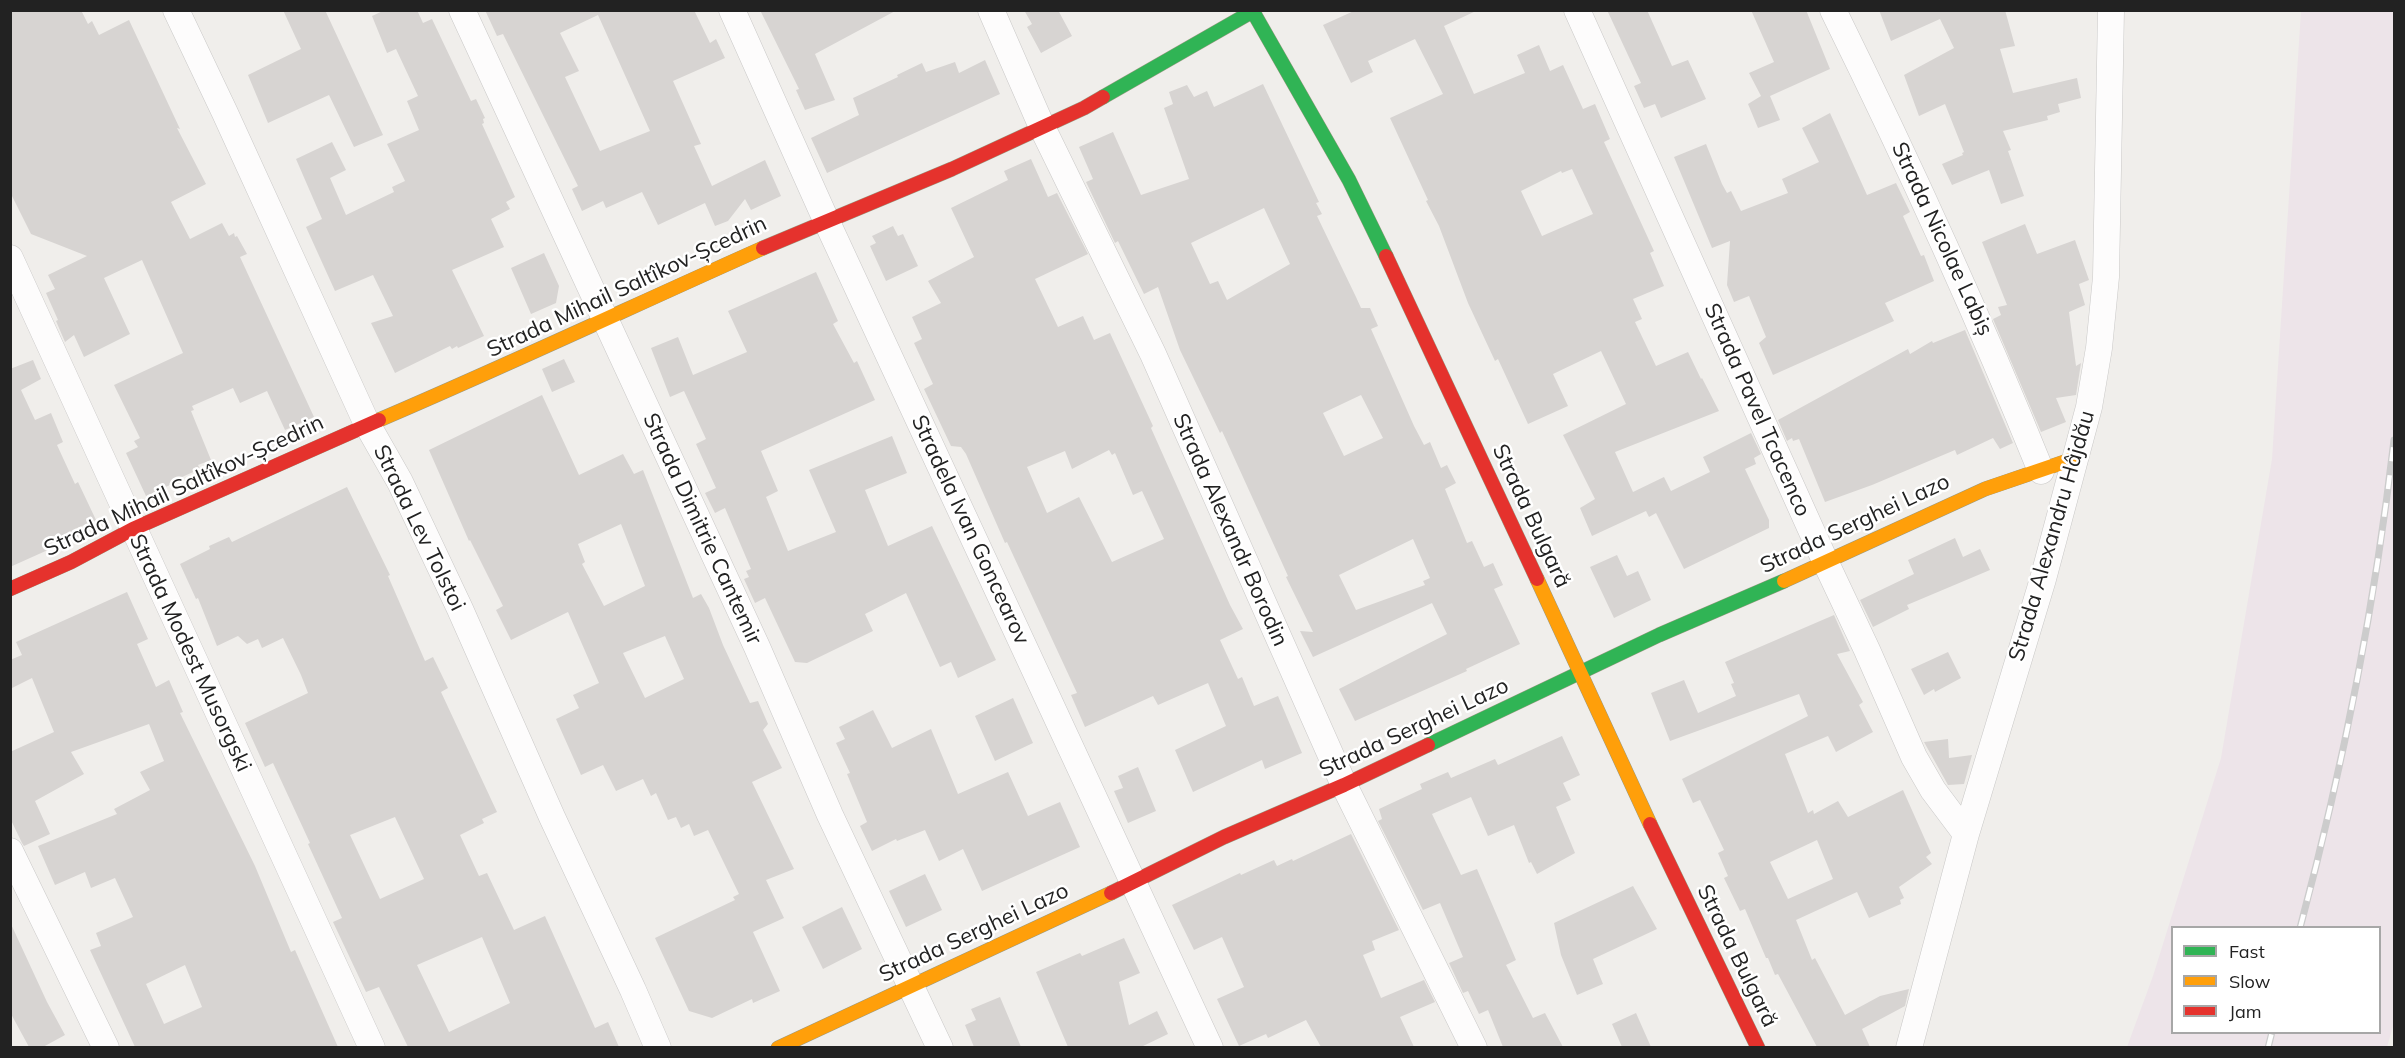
<!DOCTYPE html>
<meta charset="utf-8">
<style>
body{margin:0}
#map{position:relative;width:2405px;height:1058px;overflow:hidden;background:#f0eeeb;font-family:Mulish,sans-serif}
canvas{display:block}
.frame{position:absolute;inset:0;border:12px solid #222;pointer-events:none}
.legend{position:absolute;left:2171px;top:926px;width:210px;height:108px;box-sizing:border-box;background:#fff;border:2px solid #a7a7a7;margin:0;padding:8px 10px;list-style:none;font-size:18px;color:#222}
.legend li{display:flex;align-items:center;gap:12px;height:30px}
.legend b{width:30px;border:2px solid #a7a7a7}
</style>
<div id="map">
<canvas width="2405" height="1058"></canvas>
<div class="frame"></div>
<ul class="legend">
<li><b style="height:8px;background:#30b455"></b>Fast</li>
<li><b style="height:8px;background:#ff9f0a"></b>Slow</li>
<li><b style="height:8px;background:#e5322d"></b>Jam</li>
</ul>
</div>
<script>
const c = document.querySelector('canvas').getContext('2d');
c.lineJoin = 'round';
function paint(path, color) {
  c.fillStyle = color;
  c.fill(path, 'evenodd');
}
function strokePath(path, color, width, dash) {
  c.strokeStyle = color;
  c.lineWidth = width;
  c.lineCap = dash ? 'butt' : 'round';
  c.setLineDash(dash || []);
  c.stroke(path);
}
function drawText(font, color, halo, rows, align = 'center') {
  c.font = font + ' Mulish,sans-serif';
  c.lineWidth = 5;
  c.setLineDash([]);
  c.textBaseline = 'middle';
  c.strokeStyle = halo;
  c.fillStyle = color;
  for (const [text, x, y, turn = 0] of rows) {
    c.save();
    c.translate(x, y);
    c.rotate((+turn || 0) * Math.PI / 180);
    c.textAlign = isNaN(turn) ? turn : align;
    if (halo) c.strokeText(text, 0, 0);
    c.fillText(text, 0, 0);
    c.restore();
  }
}
paint(new Path2D(`
 M2301,11H2394V1023L2387,1047H2127L2153,976L2221,758L2272,459ZM2172,928H2380V1032H2172Z`), '#ede4e9');
paint(new Path2D(`
 M10,10H81L88,24L92,21L99,35L129,20L180,129L177,128L206,184L171,202L190,239L222,223L229,236L234,233L235,237L237,236L247,254L240,257L314,417L285,430L267,391L240,403L233,388L192,406L194,410L191,411L211,460L198,465L200,469L182,477L183,479L146,496L126,453L138,447L134,441L140,438L114,385L183,353L142,260L104,278L130,334L84,357L74,335L65,342L56,321L58,320L46,293L55,289L48,275L87,256L31,234L10,192Z
 M283,10H325L383,135L354,147L329,95L268,123L248,75L301,49Z
 M385,10H417L423,23L432,19L471,101L476,99L485,118L483,119L484,123L482,124L515,197L506,202L510,209L491,219L504,247L452,270L484,336L458,348L457,346L452,349L450,346L395,373L371,323L393,316L373,275L335,291L306,227L322,219L296,159L332,142L346,170L330,178L346,215L394,192L392,187L405,181L387,144L419,130L407,101L418,96L396,49L387,53L372,16Z
 M485,10H694L710,43L716,39L725,58L673,81L701,144L694,146L712,186L765,160L781,196L751,210L745,199L728,221L715,226L705,203L658,225L642,192L606,208L603,201L582,211L572,189L578,186L503,34L497,36ZM598,15L650,131L600,151L565,77L579,71L560,33Z
 M760,10H897L815,54L835,100L805,110L796,90L799,89Z
 M1024,10H1058L1072,36L1041,53L1027,27L1032,24Z
 M1356,10H1478L1444,26L1474,94L1525,73L1517,55L1539,45L1550,71L1563,65L1583,109L1595,104L1610,139L1604,142L1654,251L1650,253L1664,286L1633,299L1642,319L1635,322L1656,366L1688,352L1701,379L1702,378L1719,411L1615,452L1633,492L1664,477L1671,491L1710,472L1703,457L1751,433L1761,454L1754,458L1756,464L1745,469L1769,520V528L1684,569L1656,513L1649,517L1646,511L1592,536L1580,508L1595,499L1563,435L1626,404L1601,351L1553,374L1568,406L1528,424L1498,359L1495,361L1468,303L1439,226L1426,201L1428,200L1390,118L1443,94L1415,39L1368,61L1373,72L1351,83L1323,25ZM1572,169L1593,214L1542,236L1521,191L1561,171L1562,173Z
 M1607,10H1647L1672,66L1688,60L1706,99L1661,118L1655,104L1644,108L1634,86L1641,83Z
 M1751,10H1806L1830,69L1770,96L1780,120L1758,128L1748,104L1761,96L1749,73L1774,62Z
 M1879,10H2005L2015,46L2000,49L2013,93L2077,78L2081,98L2058,104L2060,112L2047,116L2048,120L2003,131L2011,150L2008,151L2024,196L2001,204L1989,170L1952,185L1942,164L1963,155L1962,153L1964,152L1945,104L1919,116L1904,75L1954,48L1940,19L1891,41Z
 M985,60L1000,94L827,173L811,138L859,115L853,98L898,77L897,75L922,63L926,72L955,62L959,73Z
 M1263,84L1319,202L1316,203L1322,214L1317,216L1356,297L1361,308H1370L1378,326L1371,329L1414,426L1424,445L1430,442L1441,468L1447,465L1456,483L1445,489L1467,543L1472,541L1484,567L1493,563L1503,585L1494,589L1520,644L1466,669L1467,671L1355,721L1339,689L1447,634L1432,603L1313,657L1300,631L1313,632L1286,577L1288,576L1222,431L1220,433L1180,350L1158,287L1144,294L1118,241L1115,243L1086,182L1093,179L1079,147L1113,132L1141,195L1189,179L1164,108L1173,104L1169,92L1187,85L1194,97L1207,91L1214,107ZM1264,208L1290,264L1227,300L1218,281L1210,284L1191,243ZM1361,395L1383,438L1344,456L1323,413ZM1413,539L1430,578L1423,581L1425,585L1356,610L1339,575Z
 M1830,113L1867,195L1896,183L1910,212L1903,216L1921,256L1924,255L1934,281L1885,303L1894,321L1773,375L1759,343L1766,337L1749,296L1734,302L1727,285L1730,241L1712,248L1674,157L1706,144L1722,184L1727,193L1731,191L1741,211L1788,193L1782,179L1819,162L1802,128Z
 M1031,159L1048,197L1057,193L1088,254L1035,279L1058,327L1083,316L1094,340L1110,333L1153,426L1151,428L1230,605L1243,629L1220,640L1238,679L1242,677L1254,706L1278,696L1302,753L1265,769L1262,760L1193,792L1175,750L1226,726L1208,683L1158,705L1153,696L1085,727L1071,695L1077,693L1007,542L1005,543L966,454L961,447L951,446L924,389L933,384L914,343L922,339L912,317L941,303L928,281L974,257L951,208L1008,180L1004,171ZM1109,450L1112,455L1115,453L1133,495L1142,491L1164,539L1112,562L1079,497L1047,513L1027,467L1065,451L1072,469Z
 M2025,224L2037,254L2075,240L2089,280L2079,284L2085,305L2069,312L2076,366L2081,363L2076,395L2056,398L2066,422L2041,432L1993,319L2001,315L1998,307L2007,305L1982,242Z
 M893,226L898,236L903,234L918,266L886,281L870,246L876,243L872,236Z
 M544,253L559,286L556,303L531,314L511,268Z
 M816,272L838,321L833,324L854,363L857,361L875,400L761,451L778,491L766,497L788,551L836,532L809,470L892,436L907,473L865,490L888,546L932,526L996,660L958,678L951,662L940,667L906,593L865,614L873,631L807,663L795,662L765,598L755,603L744,579L749,577L746,571L751,569L725,508L715,513L705,493L716,488L696,444L706,439L684,391L670,397L651,348L678,337L693,375L747,352L728,311Z
 M1965,330L2013,443L2000,449L1993,438L1957,455L1955,450L1872,485L1825,502L1799,439L1793,441L1792,438L1787,441L1778,420L1908,349L1910,354L1932,341L1933,343Z
 M564,359L575,382L552,392L542,369Z
 M33,360L41,379L21,390L35,420L51,413L63,442L57,445L75,484L78,482L96,520L75,529L79,536L10,567V369Z
 M542,395L579,475L623,454L634,474L643,470L693,598L701,594L709,608L723,645L750,703L758,701L768,724L763,730L782,768L752,782L794,869L766,880L784,918L753,932L780,991L753,1003L752,999L712,1018L689,1011L655,938L735,900L733,897L739,894L708,830L694,836L689,824L681,828L676,817L668,820L656,793L651,796L643,779L616,791L603,765L581,775L556,719L579,708L573,695L599,683L568,612L511,640L496,610L503,606L470,540L469,541L429,450ZM621,524L645,586L604,606L582,564L585,562L578,544ZM665,636L684,679L645,698L623,653Z
 M347,487L390,575L388,576L425,661L433,657L448,688L441,692L497,812L482,819L484,823L460,835L479,876L487,873L514,930L545,916L595,1028L608,1022L619,1047H408L379,987L366,992L333,922L342,918L308,844L310,843L273,763L265,767L245,723L308,693L301,675L283,638L262,648L258,639L247,644L238,636L217,646L198,598L196,599L180,564L210,549L209,546L229,537L232,542ZM395,817L424,879L380,899L350,835ZM482,937L510,1003L449,1032L417,965Z
 M1955,538L1963,557L1980,549L1990,570L1907,605L1909,609L1873,627L1860,600L1914,574L1908,560Z
 M1617,555L1627,576L1638,571L1651,600L1614,618L1590,567Z
 M127,592L148,639L137,644L156,687L169,680L183,712L180,713L255,866L291,952L295,950L338,1047H135L90,950L101,946L96,933L133,917L115,878L91,888L85,872L55,885L38,846L117,814L114,809L150,790L140,772L164,761L149,724L71,752L84,774L35,801L50,834L24,846L22,843L10,818V752L54,732L32,678L10,689V660L22,655L16,642ZM185,965L202,1007L164,1024L146,984Z
 M1834,615L1850,651L1837,654L1863,702L1859,705L1873,732L1836,752L1828,736L1785,754L1808,813L1813,810L1814,814L1838,801L1848,817L1903,790L1931,853L1926,857L1932,864L1899,887L1904,898L1900,900L1901,904L1869,918L1857,892L1796,920L1812,960L1815,958L1845,1015L1880,996L1909,989L1905,1006L1862,1029L1870,1047H1817L1778,974L1775,975L1768,958H1766L1745,909L1740,911L1724,878L1728,876L1718,853L1724,850L1700,800L1693,803L1682,779L1808,716L1799,694L1670,741L1651,693L1684,680L1698,713L1736,696L1731,684L1734,683L1725,662ZM1817,840L1833,879L1788,899L1770,862Z
 M1948,652L1961,678L1935,692L1934,689L1924,695L1911,669Z
 M1013,698L1033,743L995,761L975,716Z
 M873,710L892,748L931,729L958,794L1008,772L1028,816L1060,802L1080,847L982,891L963,849L939,861L925,830L897,841L896,839L872,851L860,826L867,822L847,774L850,773L836,743L845,739L839,727Z
 M1562,736L1580,775L1563,783L1571,800L1556,807L1575,853L1537,874L1531,862L1529,863L1514,825L1488,836L1471,797L1432,814L1461,875L1477,869L1516,960L1506,965L1533,1018L1545,1013L1563,1047H1503L1488,1010L1479,1014L1468,991L1463,993L1450,965L1449,963L1463,957L1440,903L1423,910L1378,821L1382,819L1379,809L1422,789L1420,784L1448,772L1451,778L1495,759L1498,765Z
 M1948,739L1949,758L1972,755L1964,784L1948,785L1924,742Z
 M1138,767L1156,811L1128,823L1114,791L1123,788L1118,776Z
 M1351,834L1399,930L1372,941L1375,950L1363,955L1381,998L1424,980L1435,1002L1400,1017L1414,1047H1321L1306,1020L1268,1038L1266,1034L1239,1046L1217,999L1244,987L1222,937L1194,950L1172,905L1240,873L1241,875L1274,860L1277,866L1292,859L1293,861Z
 M925,874L942,910L906,927L889,891Z
 M1633,886L1657,929L1593,959L1603,984L1577,995L1561,955L1554,923Z
 M842,907L862,949L823,969L802,927Z
 M10,922L47,1002L65,1035L43,1047H29L10,1012Z
 M1124,938L1140,973L1119,982L1129,1025L1157,1011L1168,1034L1141,1047H1068L1036,972L1080,953L1082,956Z
 M1000,997L1021,1047H974L965,1025L976,1020L971,1009Z
 M1636,1013L1651,1047H1622L1612,1024Z`), '#d7d4d2');
const street = new Path2D(`
 M176,10L225,113L367,424L400,482L460,609L552,817L633,990L658,1048
 M462,10L757,647L830,815L940,1048
 M732,10L826,220L1210,1048
 M991,10L1042,127L1153,354L1344,785L1474,1048
 M1577,10L1826,563L1867,650L1914,757L1933,790L1966,834
 M1833,10C1908,162 1978,315 2041,471
 M10,258L372,1048
 M10,851L106,1048
 M1909,1048L1966,834L2043,579L2089,407L2099,348L2106,277L2111,10`);
const fast = new Path2D(`
 M1252,10L1349,180L1386,256
 M1103,97L1255,10
 M1428,745L1659,635L1784,581`);
const slow = new Path2D(`
 M379,420C508,365 635,305 763,248
 M1537,579L1650,824
 M1784,581L1985,489L2073,459
 M778,1048L1111,893`);
const jam = new Path2D(`
 M763,248L952,169L1084,108L1103,97
 M1386,256L1537,579
 M10,589L71,562L133,529L379,420
 M1650,824L1758,1048
 M1111,893L1224,837L1344,785L1428,745`);
strokePath(street, '#c9c8c7', 27);
strokePath(fast, '#999a82', 15);
strokePath(slow, '#999a82', 15);
strokePath(jam, '#999a82', 15);
strokePath(street, '#fdfcfc', 26);
strokePath(fast, '#30b455', 14);
strokePath(slow, '#ff9f0a', 14);
strokePath(jam, '#e5322d', 14);
const rail = new Path2D(`
 M2300,928C2343,767 2375,605 2394,440
 M2268,1048L2272,1032`);
strokePath(rail, '#ccc', 7);
strokePath(rail, '#fff', 4.5, [14]);
drawText('22px', '#222', '#fff', [
 ["Strada Nicolae Labiș",1942,239,65],
 ["Strada Mihail Saltîkov-Șcedrin",627,287,-25],
 ["Strada Pavel Tcacenco",1757,410,66],
 ["Strada Mihail Saltîkov-Șcedrin",184,486,-25],
 ["Strada Bulgară",1531,516,65],
 ["Strada Serghei Lazo",1855,524,-25],
 ["Strada Lev Tolstoi",419,528,64],
 ["Strada Dimitrie Cantemir",702,529,65],
 ["Stradela Ivan Goncearov",970,530,65],
 ["Strada Alexandr Borodin",1230,530,66],
 ["Strada Alexandru Hâjdău",2052,536,-74],
 ["Strada Modest Musorgski",190,653,65],
 ["Strada Serghei Lazo",1414,728,-25],
 ["Strada Serghei Lazo",974,933,-25],
 ["Strada Bulgară",1737,956,64]
]);
</script>
